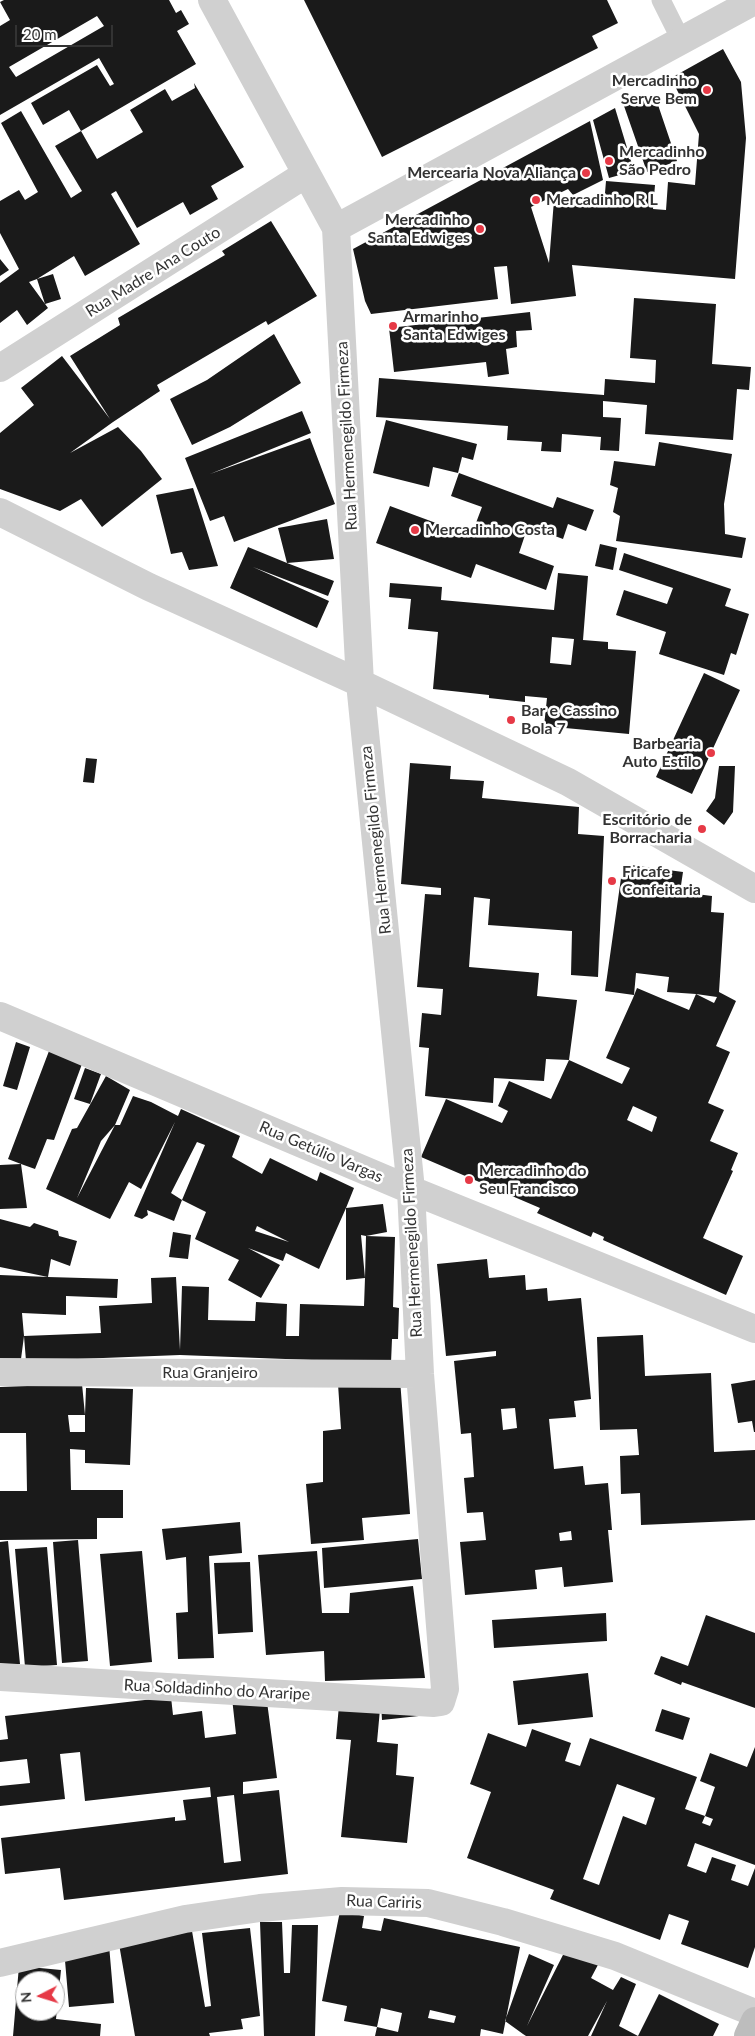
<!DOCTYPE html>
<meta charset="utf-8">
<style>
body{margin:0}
#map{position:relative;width:755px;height:2036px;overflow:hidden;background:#fff;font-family:Lato,sans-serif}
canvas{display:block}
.north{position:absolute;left:15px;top:1971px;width:50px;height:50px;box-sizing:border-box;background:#fff;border:1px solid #adadad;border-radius:50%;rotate:265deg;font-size:14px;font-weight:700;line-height:20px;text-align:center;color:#333}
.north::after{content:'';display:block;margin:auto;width:18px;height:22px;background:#e63946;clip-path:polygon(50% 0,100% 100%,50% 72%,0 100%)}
.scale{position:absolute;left:15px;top:25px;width:98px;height:22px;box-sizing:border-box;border:2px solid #333;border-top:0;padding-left:6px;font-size:15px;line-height:18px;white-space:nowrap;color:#333;-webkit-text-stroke:4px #fff;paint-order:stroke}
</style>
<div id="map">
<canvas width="755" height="2036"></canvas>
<div class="north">N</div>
<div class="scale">20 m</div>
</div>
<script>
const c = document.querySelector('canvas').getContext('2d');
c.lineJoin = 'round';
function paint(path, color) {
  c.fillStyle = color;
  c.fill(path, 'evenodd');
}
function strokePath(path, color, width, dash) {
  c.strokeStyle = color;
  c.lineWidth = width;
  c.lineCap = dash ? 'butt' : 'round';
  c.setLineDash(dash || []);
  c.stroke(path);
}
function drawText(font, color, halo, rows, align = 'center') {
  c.font = font + ' Lato,sans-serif';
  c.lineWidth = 5;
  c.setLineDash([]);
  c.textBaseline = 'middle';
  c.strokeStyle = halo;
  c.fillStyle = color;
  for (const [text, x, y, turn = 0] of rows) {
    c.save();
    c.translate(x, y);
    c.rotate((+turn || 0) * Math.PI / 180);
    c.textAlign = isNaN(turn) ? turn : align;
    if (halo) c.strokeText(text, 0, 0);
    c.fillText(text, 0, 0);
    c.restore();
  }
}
paint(new Path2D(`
 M4,0H169L176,13L181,10L189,24L177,31L196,64L81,131L69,110L43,125L31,103L97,65L110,86L114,84L99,58L0,115V26L10,20L0,2ZM97,16L104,26L16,77L9,67Z
 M304,0H607L618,23L592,36L598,48L382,157Z
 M723,49L741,82L746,138L735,279L572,265L576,296L511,304L507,266L494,267L498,299L371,314L365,301L353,249L590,121L603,180L573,195L568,189L531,207L549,263L554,200L604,205L606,181L655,185L653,209L666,210L668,182L695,185L699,134L671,78Z
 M194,83L244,167L211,186L218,199L190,215L183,202L137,228L116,191L111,194L140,244L85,276L74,256L37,279L53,274L61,299L45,304L37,279L29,282L48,308L27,325L17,310L0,323V283L19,269L0,233V201L19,190L25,200L38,192L1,123L21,111L71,198L82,191L55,146L81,131L97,159L143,132L130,110L165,89L172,101L195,88Z
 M655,96L677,161L647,172L624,106Z
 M615,108L634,171L609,178L593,120Z
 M271,221L317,296L268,325L266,321L157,385L160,391L113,422L70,453L118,427L141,451L162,479L102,527L81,499L60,511L0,489V433L34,405L21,388L62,356L110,419L70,356L120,325L118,318L225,255L222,251Z
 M0,259L9,270L0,276Z
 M634,298L716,304L712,364L751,367L749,390L737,389L733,440L645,434L647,405L603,401V417L621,418L619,451L600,450L601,437L562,434L561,452L541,451L542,442L507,440L508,426L376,417L379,378L604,395L605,379L655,383L656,360L630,358Z
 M530,312L532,330L516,331L517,347L506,349L509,374L488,377L486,362L394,372L389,328Z
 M274,334L301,383L230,427L192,445L170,399L207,380Z
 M302,411L311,433L210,474L310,438L335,504L234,542L224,516L210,521L185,458Z
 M386,420L477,444L473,460L462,457L458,473L433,467L429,487L373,473Z
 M659,442L732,454L724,504L725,534L746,538L742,558L616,541L620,516L613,512L618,488L610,485L614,461L655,466Z
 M459,473L553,508L557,497L594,510L586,531L568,524L563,539L528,526L519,553L554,566L546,590L476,564L471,578L376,543L390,506L471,536L482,507L451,496Z
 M193,488L218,566L189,570L182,552L171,554L156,495Z
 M327,519L334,559L287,563L334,581L328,596L253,567L329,601L317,628L230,588L248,547L287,563L278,528Z
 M600,544L617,548L613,570L595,566Z
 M624,553L731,589L725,606L749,614L736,655L731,653L724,675L659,654L666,632L616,615L624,590L667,604L673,588L619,570Z
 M558,573L588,576L583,640L608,642V649L636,651L629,734L544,726L547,698L525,696V702L489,698V695L433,689L438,632L408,629L411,599L389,597L390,583L442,587L441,600L554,610ZM552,637L574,639L571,665L550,663Z
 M704,673L740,690L692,794L656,777Z
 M86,758L97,759L94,783L83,782Z
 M410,763L451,766L450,779L484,781L482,798L579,807L578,834L604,836L598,977L571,975L572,931L488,925L490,899L474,897L469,967L539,973L537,996L577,1000L569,1060L546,1059L544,1081L494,1078L493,1103L425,1096L429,1048L419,1047L422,1013L441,1015L443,989L417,987L425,894L441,895V888L401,884Z
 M719,766H735L733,812L724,825L706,811L715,798Z
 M623,864L683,872L680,892L712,896L711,912L724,913L719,992L736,1001L716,1046L730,1052L708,1103L724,1110L710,1141L738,1153L731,1170L733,1171L703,1238L743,1256L726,1295L603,1240L604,1237L593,1232L591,1237L537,1213L540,1208L421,1157L446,1099L502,1123L508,1111L498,1106L509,1081L551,1099L569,1060L622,1084L630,1068L606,1058L633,998L637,988L689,1010L696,994L667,992L669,977L636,973L634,995L605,991ZM696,994L717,997L714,1003ZM633,1106L657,1117L652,1132L627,1120Z
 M16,1042L30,1047L17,1090L3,1086Z
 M49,1051L82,1064L54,1140L47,1139L35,1169L21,1164L27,1208L0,1209V1165L21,1164L8,1159Z
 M85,1068L101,1074L90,1104L74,1099Z
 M106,1076L130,1090L115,1125H120L133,1096L151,1102L178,1116L181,1109L240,1136L232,1157L262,1174L270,1158L317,1181L320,1172L354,1188L346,1208L383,1204L387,1232L366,1236L361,1235L365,1278L366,1236L395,1237L393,1307L399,1308L398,1339H392L391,1363L180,1355L26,1361L24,1336L101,1333L99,1306L152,1303L151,1278L176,1277L180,1350L182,1286L209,1287L208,1320L255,1321L256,1302L287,1304L286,1336H299L300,1304L364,1306L365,1278L346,1280V1208L319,1269L286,1253L283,1261L248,1248L280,1265L261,1298L228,1280L239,1260L195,1239L206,1212L182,1200L205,1145L197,1142L171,1193L182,1200L174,1221L147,1210L148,1215L142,1219L134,1216L175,1122L141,1189L129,1182L110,1219L46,1189L72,1129L77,1128ZM115,1125L77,1198L101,1141ZM257,1226L289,1242L255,1231Z
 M0,1219L30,1227L34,1223L58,1231L59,1236L77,1241L70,1266L51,1259L48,1277L118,1279L117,1298L66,1296V1315L22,1313L24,1336L21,1359H0V1275L48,1277L0,1267Z
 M173,1232L191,1235L188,1259L169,1257Z
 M487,1259L489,1278L525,1275L526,1290L547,1288L548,1301L581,1298L591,1399L574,1401L576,1417L549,1419L554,1469L583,1466L585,1485L608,1483L612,1530H608L613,1582L564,1587L562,1567L535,1570L537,1589L465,1595L460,1542L486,1540L483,1512L467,1513L464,1478L474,1477L471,1433L461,1434L454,1361L496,1356V1351L446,1356L437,1264ZM515,1408L517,1428L503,1430L501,1409ZM571,1531L572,1540L560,1541L559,1533Z
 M643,1335L645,1376L711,1373L714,1452L755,1450V1520L641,1525L640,1493L621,1494L620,1456L639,1455L637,1429L600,1430L597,1337Z
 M400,1379L410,1514L362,1518L364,1540L311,1544L306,1484L323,1482V1431L341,1429L338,1384Z
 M755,1380V1432H754L752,1421L738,1423L731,1384Z
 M82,1384L85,1415L86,1388L133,1389L130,1465L85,1463V1450L70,1449L71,1490H123V1518H97V1539L0,1540V1491H27L26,1433H0V1387ZM68,1415H85V1432H70Z
 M240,1522L242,1553L209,1556L214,1658L178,1659L176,1613L188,1612L186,1557L166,1560L162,1529Z
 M418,1539L422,1579L324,1588L322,1548Z
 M78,1540L88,1661L62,1663L53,1542Z
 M8,1541L20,1664L0,1666V1542Z
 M47,1547L57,1665L25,1667L15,1549Z
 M142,1551L152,1662L110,1666L100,1554Z
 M317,1551L322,1613H349L350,1593L413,1586L425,1678L325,1681L324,1651L266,1655L258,1555Z
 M250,1562L253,1632L218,1634L214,1563Z
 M606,1613L607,1641L494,1648L492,1620Z
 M706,1615L755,1633V1708L682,1682L681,1685L654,1674L661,1656L688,1666Z
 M588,1673L593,1717L518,1725L513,1681Z
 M266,1694L277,1778L243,1782V1794L279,1790L288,1874L64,1900L60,1868L5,1874L1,1838L175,1817V1821L186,1820L183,1800L211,1797L210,1787L85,1801L80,1752L60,1754L65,1799L0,1806V1786L30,1783L27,1759L0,1762V1740L8,1739L5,1716L171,1697L173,1715L202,1711L205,1738L236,1734L232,1698ZM234,1795L241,1861L224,1863L217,1797Z
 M381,1704L428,1715L382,1720Z
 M339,1705L380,1709L377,1742L398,1744L396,1775L414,1777L407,1843L341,1837L351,1740L336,1739Z
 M662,1709L690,1718L683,1740L655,1731Z
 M532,1729L571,1743L565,1761L580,1766L590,1738L697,1777L685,1809L705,1816L702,1823L710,1826L713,1819L705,1816L715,1787L700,1781L710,1753L747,1767L755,1747V1865L695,1843L687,1866L706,1873L712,1857L736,1865L731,1880L748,1886L755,1868V1947L748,1968L681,1944L689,1921L669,1914L660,1940L550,1899L554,1890L467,1858L491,1792L470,1784L488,1733L526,1747ZM617,1784L655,1798L646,1825L623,1816L599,1885L583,1879Z
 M340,1911L364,1916L362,1928L381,1931L384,1918L520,1947L503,2034L481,2029L480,2036H375L377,2027L398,2032L402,2013L381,2008L377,2027L344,2021L347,2006L322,2001ZM430,2010L456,2016L454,2023L428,2018Z
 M260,1922H282L284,1973H290L292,1925H318L315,2036H264Z
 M250,1928L260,2016L241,2019L243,2029L209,2033L210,2036H135L119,1944L192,1931L205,2007L211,2006L202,1933Z
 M109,1945L114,2003L69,2007L64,1949Z
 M568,1945L600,1961L591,1978L613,1990L621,1977L636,1984L619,2026L638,2036L659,1994L719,2024L713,2036H591L607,2001L588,2036H526L523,2034L505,2021L529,1954L554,1965L527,2026Z
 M19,1966L61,1970L56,2019L101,2024L100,2036H13ZM25,1981H55V2011H25Z`), '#1a1a1a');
strokePath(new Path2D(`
 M661,0L681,40`), '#d0d0d0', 19);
strokePath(new Path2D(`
 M336,228L754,1
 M0,368L306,174
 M0,512L149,587L360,683L568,782L755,889
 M0,1016L411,1190L755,1329
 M0,1372L420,1374
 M0,1677L434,1703L441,1702L445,1689L420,1374L411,1190L360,683L336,228L212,0
 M0,1963L185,1919L260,1908L342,1901L428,1903L503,1922L615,1956L755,2013`), '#d0d0d0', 28);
strokePath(new Path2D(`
 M748,2036L755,2021`), '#bdbdbd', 28);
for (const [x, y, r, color] of [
 [707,90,5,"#e63946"],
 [609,161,5,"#e63946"],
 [586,173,5,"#e63946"],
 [536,200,5,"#e63946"],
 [480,229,5,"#e63946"],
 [393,326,5,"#e63946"],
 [415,530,5,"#e63946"],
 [511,720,5,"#e63946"],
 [711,753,5,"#e63946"],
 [702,829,5,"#e63946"],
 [612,881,5,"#e63946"],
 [469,1180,5,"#e63946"]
]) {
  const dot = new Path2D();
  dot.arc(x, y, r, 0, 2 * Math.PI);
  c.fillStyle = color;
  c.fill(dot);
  strokePath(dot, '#fff', 2);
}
drawText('bold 16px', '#333', '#fff', [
 ["Mercadinho",697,81,"right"],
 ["Serve Bem",697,99,"right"],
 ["Mercadinho",619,152],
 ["São Pedro",619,170],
 ["Mercearia Nova Aliança",576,173,"right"],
 ["Mercadinho R L",546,200],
 ["Mercadinho",470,220,"right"],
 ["Santa Edwiges",470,238,"right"],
 ["Armarinho",403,317],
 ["Santa Edwiges",403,335],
 ["Mercadinho Costa",425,530],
 ["Bar e Cassino",521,711],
 ["Bola 7",521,729],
 ["Barbearia",701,744,"right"],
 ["Auto Estilo",701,762,"right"],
 ["Escritório de",692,820,"right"],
 ["Borracharia",692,838,"right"],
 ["Fricafe",622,872],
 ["Confeitaria",622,890],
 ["Mercadinho do",479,1171],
 ["Seu Francisco",479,1189]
], 'left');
drawText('16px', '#333', '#fff', [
 ["Rua Madre Ana Couto",153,272,-32],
 ["Rua Hermenegildo Firmeza",347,436,-93],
 ["Rua Hermenegildo Firmeza",376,840,-96],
 ["Rua Getúlio Vargas",321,1152,23],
 ["Rua Hermenegildo Firmeza",412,1243,-93],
 ["Rua Granjeiro",210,1373],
 ["Rua Soldadinho do Araripe",217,1690,3],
 ["Rua Cariris",384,1902,2]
]);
</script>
